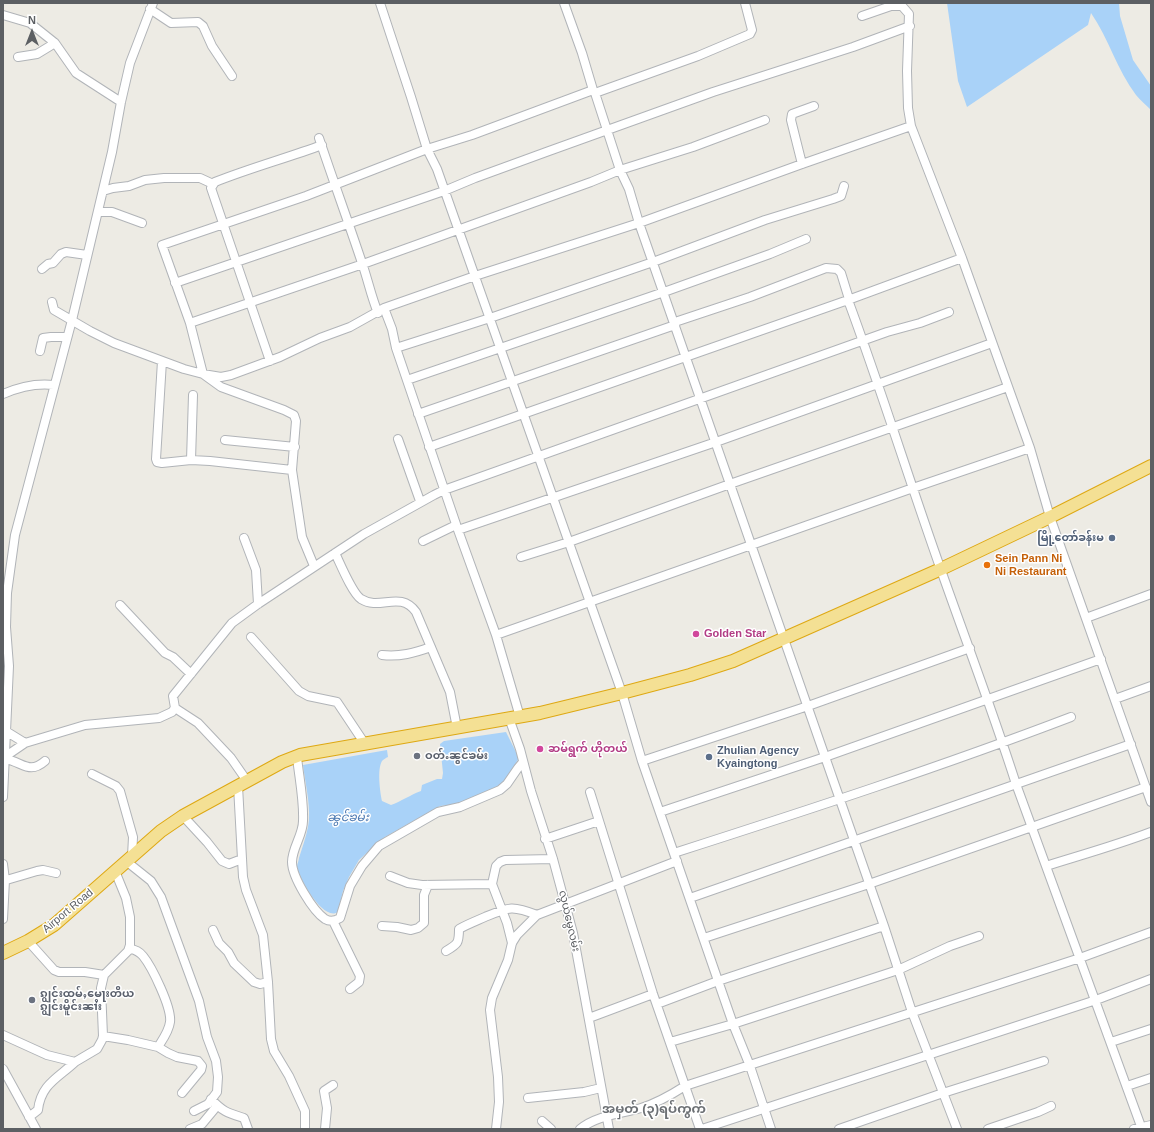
<!DOCTYPE html>
<meta charset="utf-8">
<style>
body{margin:0}
#map{position:relative;width:1154px;height:1132px;overflow:hidden;background:#edebe4;font-family:Arial,sans-serif}
canvas{display:block}
.frame{position:absolute;inset:0;border:4px solid #5c5f63;pointer-events:none}
.north{position:absolute;left:12px;top:12px;width:40px;height:40px;-webkit-text-stroke:3px #fff;paint-order:stroke;rotate:0deg;font-size:11px;font-weight:700;line-height:16px;text-align:center;color:#5c5f63}
.north::after{content:'';display:block;margin:auto;width:14px;height:18px;background:#5c5f63;clip-path:polygon(50% 0,100% 100%,50% 72%,0 100%)}
</style>
<div id="map">
<canvas width="1154" height="1132"></canvas>
<div class="frame"></div>
<div class="north">N</div>
</div>
<script>
const ctx = document.querySelector('canvas').getContext('2d');
ctx.lineJoin = 'round';
function paint(path, color) { ctx.fillStyle = color; ctx.fill(path, 'evenodd'); }
function trace(path, color, width, dash) { ctx.strokeStyle = color; ctx.lineWidth = width; ctx.lineCap = dash ? 'butt' : 'round'; ctx.setLineDash(dash || []); ctx.stroke(path); }
function drawText(font, color, halo, rows, align = 'center') {
  ctx.font = font + ' Arial,"Noto Sans Myanmar",sans-serif'; ctx.lineWidth = 3; ctx.setLineDash([]); ctx.textBaseline = 'middle'; ctx.strokeStyle = halo; ctx.fillStyle = color; for (const [text, x, y, turn = 0] of rows) {
    ctx.save(); ctx.translate(x, y); ctx.rotate((+turn || 0) * Math.PI / 180); ctx.textAlign = isNaN(turn) ? turn : align; if (halo) ctx.strokeText(text, 0, 0); ctx.fillText(text, 0, 0); ctx.restore();
  }
}
const water = new Path2D(`
 M947 3H1119L1120 16 1133 60 1151 86V110C1146 105 1140 100 1136 95 1117 70 1109 39 1091 13L1088 25 967 107 958 81Z
 M506 732 519 758 504 782 493 789 458 804 440 806 385 837 372 848 359 860 349 877 343 891 338 912C323 922 299 878 297 867 297 864 299 860 299 858 303 845 308 832 309 819 310 803 305 781 303 765L387 750 388 757C387 757 383 760 382 761 377 769 380 792 382 801L391 805C402 801 410 795 421 791L422 785 437 779H442L443 773 440 744 444 741Z`);
const minor = new Path2D(`
 M380 3 411 97 427 149 437 169 622 693 642 761 733 1024 750 1066 771 1129
 M564 3 582 53 593 90
 M150 9 171 23 198 22 203 26 212 46 232 76
 M3 15 30 23 55 43 76 73 121 102
 M862 16 891 6H902L909 14 907 71 908 108 911 126 962 258 1030 448 1050 517 1151 802
 M18 57 37 54 55 43
 M595 93 698 56 750 34 752 30 745 3
 M319 138C333 180 348 221 362 263 368 280 371 296 378 313
 M802 164 791 120 792 114 814 106
 M103 191 113 188 129 186 145 180 164 178H200L213 184
 M98 212H112L142 223
 M42 269 48 264 53 263 61 254 66 252 87 255
 M175 283 444 191 475 178 549 151 713 92 853 47 910 26
 M848 300C881 389 909 480 941 570 966 641 993 712 1016 784L1142 1129
 M52 302 54 310 90 331 114 343 184 369 203 374 221 377 231 375 280 357 320 338 350 327 384 308 475 276 639 223 802 164 911 126
 M384 308 392 329 396 348 458 530 496 635 520 717
 M675 322 750 297 826 268 837 269 841 273 849 299
 M190 323 363 264 591 182 620 170 693 147 765 120
 M396 348 490 318 653 262 765 220 833 199 841 196 844 186
 M40 351 43 338 51 337H67
 M162 361 156 459 157 462 162 463 191 460 210 461 292 470
 M270 361 211 188 215 182C250 168 287 158 322 145
 M407 380 664 292 770 254 806 239
 M3 394C19 387 37 383 54 385
 M418 414 675 325
 M398 439 420 501
 M225 440 295 447
 M429 447 848 300 962 258
 M191 460 193 395
 M458 530 716 442 992 343
 M244 538 256 570 258 604
 M423 541 456 525
 M335 553C340 563 352 593 361 599 380 611 400 590 416 612L450 692 457 728
 M521 557 569 542 730 484 1008 387
 M314 566 302 537 292 470 296 421 294 415 284 410 221 387 203 374 190 323 162 245 306 196 427 149 472 135 593 90 595 93 620 170 629 189 639 223 884 926 912 1012 957 1129
 M120 605 165 653 173 657 191 674
 M1086 618 1151 594
 M496 635 913 488 1030 448
 M251 637 299 691 308 696 337 702 365 744
 M382 655C400 657 414 653 431 647
 M1115 699 1151 686
 M175 708 198 723 231 758 247 781
 M509 718 520 749 531 791 553 859 573 933 609 1129
 M4 730 25 743
 M6 756 25 743 85 725 159 718 172 712 175 708 173 696 232 623 258 604 364 534 434 495 444 490 856 343 887 332 920 323 949 312
 M297 757C299 777 304 800 303 821 303 835 292 848 292 862 292 877 313 911 325 919 330 922 335 921 340 918L350 886 362 866 379 846 438 812 460 807 500 790 507 784 518 768 523 762
 M5 759C23 762 29 775 45 761
 M642 761 808 706 970 648
 M92 774 116 786 120 791 133 837 132 856
 M238 786 243 877 246 890 263 935 268 982 271 1039 274 1051 289 1076 305 1111V1129
 M590 792 653 994 700 1129
 M3 797 9 666 6 627 7 593 15 535 72 320 112 152 121 102 130 63 153 3
 M660 812 825 757 1101 659
 M183 816 207 842 222 861 229 864 242 859
 M545 839 599 821
 M674 853C808 810 940 767 1071 717
 M126 861 151 881 161 897 199 1001 207 1037 216 1061 218 1077 217 1092 208 1104 194 1111
 M3 864 5 880 3 919
 M1046 866C1081 855 1117 845 1151 832
 M390 876 408 883 422 885 492 884
 M3 881 37 871 43 870 56 873
 M690 898 1131 744
 M333 921 360 976 359 982 350 989
 M382 926 397 927 411 930 418 928 424 923V895L428 885
 M213 930 219 943 228 952 234 963 254 982 260 984 268 982
 M704 938 869 884 1146 787
 M28 941 54 970 59 972H85L104 975
 M512 943 507 923 492 884 496 866 500 862 505 860 553 859
 M129 948C135 950 139 951 143 956 152 967 172 1008 170 1022 169 1031 163 1039 158 1047
 M446 951C458 944 459 943 459 929 468 924 476 921 485 917 509 907 512 905 537 915
 M657 1004 718 981 884 926
 M589 1018 653 994
 M3 1035 47 1055 75 1062 97 1049 102 1040 103 1036 101 988 104 975 128 951 130 945V917L126 898 115 871
 M103 1036 128 1040 158 1047 168 1053 177 1057 198 1061 202 1066 201 1070 182 1093
 M670 1042 733 1024 898 970 950 946 979 936
 M1111 1042 1151 1029
 M3 1069 36 1129
 M1127 1086 1151 1078
 M528 1098 584 1092 601 1088
 M211 1099C223 1112 228 1113 244 1118L248 1129
 M29 1117 38 1110C41 1084 58 1078 75 1062
 M542 1121 551 1129
 M190 1129 202 1124 217 1106
 M325 1129 327 1108 324 1091 333 1085
 M496 1129 499 1102 498 1077 490 1010 492 998 508 960 512 943 517 935 537 915 677 861
 M580 1129C597 1115 621 1114 641 1108 657 1103 671 1095 685 1086L1080 958 1151 932
 M702 1129 1096 1000 1151 979
 M839 1129 943 1093 1044 1061
 M988 1129 1038 1112 1051 1106
 M1134 1129 1151 1125`);
const highway = new Path2D(`
 M3 953 28 941 54 925 161 831 183 816 282 762 300 755 540 713 622 693 690 675 733 661 941 569 1050 517 1151 466`);
const markers = [
 [1112,538,4,"#5c6f8a"],
 [987,565,4,"#e8710a"],
 [696,634,4,"#d1479c"],
 [540,749,4,"#d1479c"],
 [417,756,4,"#6b7280"],
 [709,757,4,"#5c6f8a"],
 [32,1000,4,"#6b7280"]
];
const serviceNames = [
 ["မြို့တော်ခန်းမ",1104,538],
 ["Zhulian Agency",717,751,"left"],
 ["Kyaingtong",717,764,"left"]
];
const foodNames = [
 ["Sein Pann Ni",995,559],
 ["Ni Restaurant",995,572]
];
const hotelNames = [
 ["Golden Star",704,634],
 ["ဆမ်ရွက် ဟိုတယ်",548,749]
];
const worshipNames = [
 ["ဝတ်ႉၼွင်ၶမ်း",425,756],
 ["ၵျွင်းထမ်ႇမေႃးတိယ",40,994],
 ["ၵျွင်းမိူင်းၼၢႆး",40,1007]
];
const streetNames = [
 ["Airport Road",68,911,-40],
 ["လွယ်မွေလမ်း",569,921,77]
];
const waterNames = [
 ["ၼွင်ၶမ်း",348,818]
];
const quarterNames = [
 ["အမှတ် (၃)ရပ်ကွက်",654,1109]
];
paint(water, '#a9d2f8');
trace(minor, '#b1b4b8', 10);
trace(highway, '#dea813', 14);
trace(minor, '#fff', 8);
trace(highway, '#f4e094', 12);
for (const [x, y, r, color] of markers) { const dot = new Path2D(); dot.arc(x, y, r, 0, 2 * Math.PI); ctx.fillStyle = color; ctx.fill(dot); trace(dot, '#fff', 1.5); }
drawText('bold 11px', '#4e5e75', '#fff', serviceNames, 'right');
drawText('bold 11px', '#c56008', '#fff', foodNames, 'left');
drawText('bold 11px', '#b23c85', '#fff', hotelNames, 'left');
drawText('bold 11px', '#5b616d', '#fff', worshipNames, 'left');
drawText('11px', '#5c5f63', '#fff', streetNames);
drawText('italic 12px', '#4b78b1', '#fff', waterNames);
drawText('bold 13px', '#6d7175', '#fff', quarterNames);
</script>
